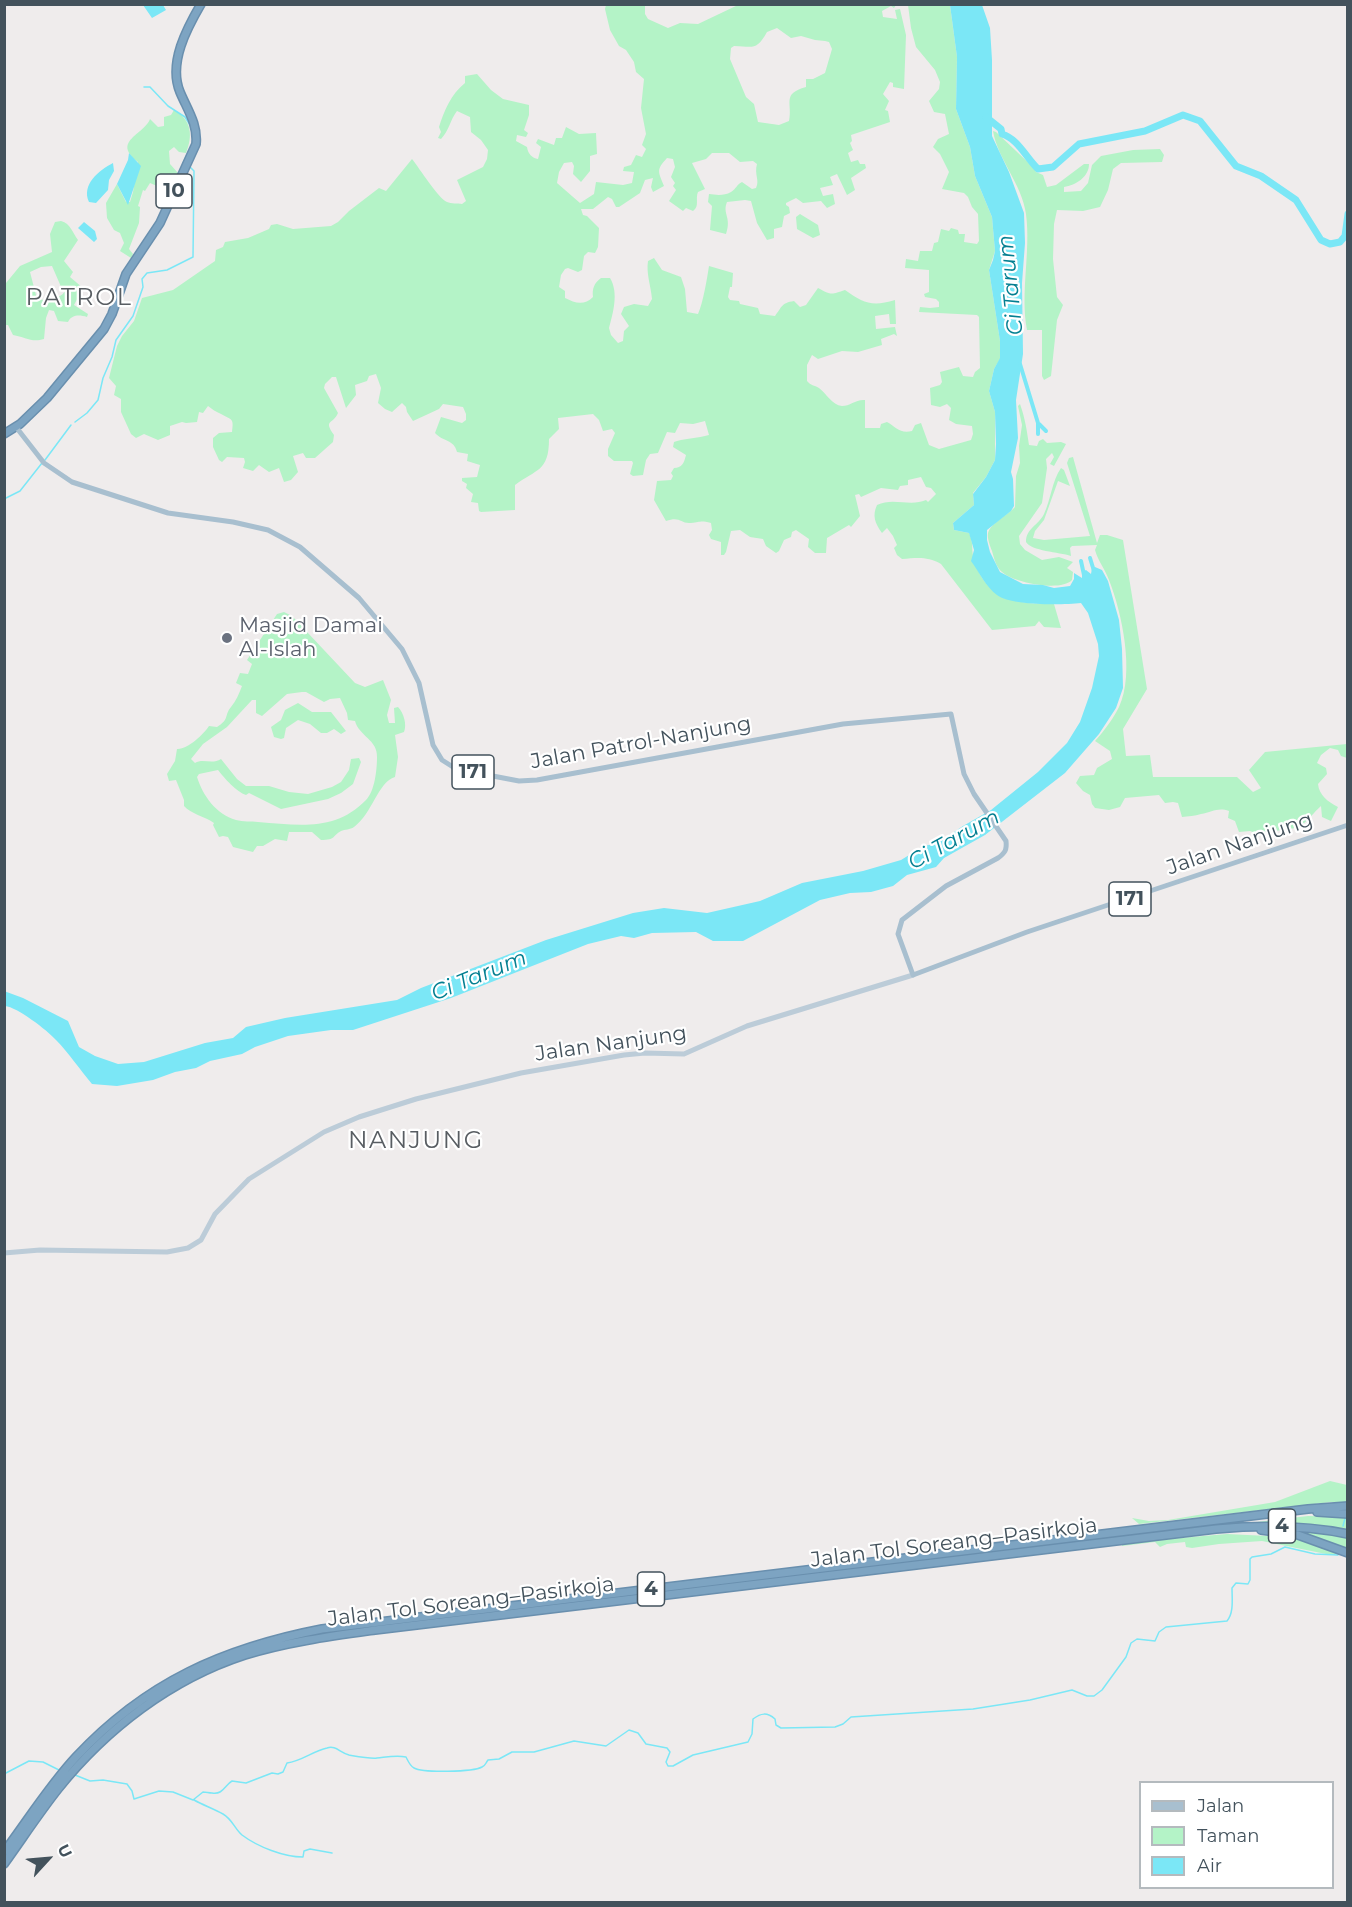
<!DOCTYPE html>
<meta charset="utf-8">
<style>
body{margin:0}
#map{position:relative;width:1352px;height:1907px;overflow:hidden;background:#efecec;font-family:Montserrat,sans-serif}
canvas{display:block}
.frame{position:absolute;inset:0;border:6px solid #43525c;pointer-events:none}
.legend{position:absolute;left:1139px;top:1781px;width:195px;height:108px;box-sizing:border-box;background:#fff;border:2px solid #b4babe;margin:0;padding:8px 10px;list-style:none;font-size:18px;color:#43525c}
.legend li{display:flex;align-items:center;gap:12px;height:30px}
.legend b{width:30px;border:2px solid #b4babe}
.north{position:absolute;left:18px;top:1829px;width:60px;height:60px;-webkit-text-stroke:4px #fff;paint-order:stroke;rotate:64deg;font-size:16px;font-weight:700;line-height:24px;text-align:center;color:#43525c}
.north::after{content:'';display:block;margin:auto;width:21px;height:27px;background:#43525c;clip-path:polygon(50% 0,100% 100%,50% 72%,0 100%)}
</style>
<div id="map">
<canvas width="1352" height="1907"></canvas>
<div class="frame"></div>
<ul class="legend">
<li><b style="height:8px;background:#a8bfcf"></b>Jalan</li>
<li><b style="height:16px;background:#b4f3c7"></b>Taman</li>
<li><b style="height:16px;background:#7be7f6"></b>Air</li>
</ul>
<div class="north">U</div>
</div>
<script>
const ctx = document.querySelector('canvas').getContext('2d');
ctx.lineJoin = 'round';
function paint(path, color) { ctx.fillStyle = color; ctx.fill(path, 'evenodd'); }
function trace(path, color, width, dash) { ctx.strokeStyle = color; ctx.lineWidth = width; ctx.lineCap = dash ? 'butt' : 'round'; ctx.setLineDash(dash || []); ctx.stroke(path); }
function drawText(font, color, halo, rows, align = 'center') {
  ctx.font = font + ' Montserrat,sans-serif'; ctx.lineWidth = 4.5; ctx.setLineDash([]); ctx.textBaseline = 'middle'; ctx.strokeStyle = halo; ctx.fillStyle = color; for (const [text, x, y, turn = 0] of rows) {
    ctx.save(); ctx.translate(x, y); ctx.rotate((+turn || 0) * Math.PI / 180); ctx.textAlign = isNaN(turn) ? turn : align; if (halo) ctx.strokeText(text, 0, 0); ctx.fillText(text, 0, 0); ctx.restore();
  }
}
const green = new Path2D(`
 M606 5H645V14L648 19 668 28 680 23 698 24 738 5H896L894 8 891 6 882 11 883 17 897 19 895 10 900 9 906 35 904 89 893 87V83L890 82 883 94 889 101 885 110 888 111 890 122 851 135 852 141 850 143 853 150 848 153 851 162 858 160 860 164H865L866 168 851 178 855 190 847 195 837 174 830 177 833 185 820 188 823 196 833 194 835 204 827 208 821 201 803 203 796 198 786 203V205L789 207 790 213 784 216 782 227 774 229V238L767 240 757 223 751 201 745 200 727 202C722 214 732 217 726 234L710 230 712 206 708 202 709 194C716 195 724 196 731 192 736 189 737 184 742 182L752 189 756 188C760 180 754 175 757 164L753 161 740 162 729 153H712L706 159 692 163 705 189 698 192C695 199 700 206 693 211L686 208 683 211 669 201 676 190 673 186 675 183 671 177 675 167 673 159 667 158C656 170 658 171 664 186L653 192 651 187 653 178 645 180 640 193 619 207H616L612 199 608 197 593 209H581L583 215 587 216 599 228 598 247 595 253 588 252 584 256 582 270 578 272 568 268 565 269 561 275 559 287 565 291V298C575 303 584 306 593 297 592 289 594 283 601 278H610C619 293 613 313 609 328L611 335 618 343 623 341 624 331 629 326 621 314 624 307 634 304 648 306 652 299C651 286 646 274 648 261L654 258 662 270 681 277 685 289 687 312 698 314C703 303 707 279 709 266L733 273 732 287H730L728 297 730 300 739 301 740 304 758 308 760 314 775 316C782 307 781 303 794 301L800 307 806 305 818 288C831 295 831 295 845 290 863 303 872 307 895 300L896 324H890L889 314 875 316 876 329 895 327 897 336 894 334 881 339 882 345 858 352 842 351 818 359 812 355 807 365V381C811 386 814 385 819 388 826 393 832 405 842 406 850 406 856 399 865 400V428H880L881 424 887 422C896 427 900 434 912 431L915 425 921 423 929 445 939 449 971 440 973 434 972 426 956 424 949 420 951 408 947 404 940 407 931 405 930 388 940 385 942 382 940 372 959 367 963 376 973 377 975 372 980 368 979 317 977 315 919 312 920 307 930 308 939 307V302L936 299 925 297 924 294 929 292V270L905 268 906 259 918 261 920 251H932L934 243 938 242 941 229 949 231 951 228 958 230 959 234H965L964 242 977 244 979 241 978 214 972 207 968 197 964 193 942 189 949 172 940 154 933 147 938 139 949 134 945 114 934 112 929 101 939 89 940 82 935 70 916 47 911 28 908 5H950L957 57 956 109 970 147 975 176 992 217 995 251 989 270 1000 341V359L994 369 989 391 995 412V460L986 477 973 493 974 505 953 523 954 530 969 533C974 542 971 551 974 560 987 601 1017 604 1054 604L1061 628 1044 627 1039 621 1035 626 992 630 941 564C927 556 917 558 902 559L897 555 894 548 897 545 893 536 887 528 882 533C875 523 872 516 877 505 893 497 910 507 926 500L928 502 936 494 931 488 926 487 921 477 908 480V485L900 486 898 490 881 488 861 497 859 494 855 495 860 516 851 527 849 525 827 538 826 553H815L808 547 809 539 796 530 792 532 791 537 784 540 779 551 776 553 766 546 763 539 750 537 740 530 731 531 726 552 724 555H721V542L711 539 709 535 712 530 711 523C700 520 701 522 691 523 680 524 681 516 666 521L654 500 657 481 671 480 673 476 671 473 674 468C682 468 684 463 686 455L673 447 674 442C681 439 699 438 709 435L705 421 693 424 680 423 675 433 667 432 658 453 650 454 646 460 643 475 633 476 630 474 633 463 632 461H614L608 456V449L615 433 612 429 603 431 599 420 593 414 558 418 559 429 549 439C549 472 536 469 515 485V510L481 512 479 511 478 503 471 502 473 494 466 488 467 484 462 481V478L477 477 480 465 467 461 468 454 457 452C454 439 443 442 435 433L441 417 462 423 466 420V414L463 407 443 404 439 409 413 421 407 412 406 407 402 403 392 412 385 409 378 403 381 388 376 374 369 376 367 381 355 385 356 395 346 408 336 377H332L325 384 324 388 338 413C333 425 323 419 334 435L333 442 315 458H306L303 453 293 456 298 472 291 480 284 482 279 468 269 472 259 465 253 471 243 468 245 462 244 458 227 457 222 462 219 460 213 447V438L219 433 232 432C234 418 232 420 221 414 216 412 212 409 208 406L203 413 199 412 197 422 186 423 182 422 170 426V435L158 440 144 434 136 438 131 434 121 412V399L114 395 116 386 109 378 117 346 122 336 134 321 142 298 173 290 215 261 216 250 223 247 225 242 248 238 269 229 271 225 277 224 293 229 331 226 338 222 349 211 379 188 386 191 412 159C420 169 438 198 447 202 451 204 458 203 462 204L466 201 457 180 483 167 487 159 488 150 481 140 471 132 470 117 457 111C450 120 449 131 441 139L438 138 441 132 439 127C444 111 451 94 465 83V76L477 74 491 90 503 99 529 105V115L524 130 528 133 526 137 517 135 516 141 527 147C528 154 532 158 538 159L541 147 536 143 538 139 554 145 556 138H562L566 127 579 134 596 133 597 154 590 156V171L581 182 573 174 574 166 572 162 564 163 559 172 557 183 580 203 594 194 596 182 623 185 632 183 634 172 623 171 624 167 631 165 636 155 642 157 646 149 642 145 646 134 641 108 644 79 636 72 634 62 626 50 619 46 610 30 605 9ZM777 28 791 38 801 36 815 40 825 41 829 42 832 49 825 73 813 79H806V87C781 94 793 103 789 121L779 125 758 122 754 104 746 97 730 59 731 48 734 46C752 46 756 52 767 32Z
 M174 110C192 120 193 136 186 153L179 152 174 147 169 151 170 164 178 173 174 182 166 179 157 186 150 183 145 191 143 190 138 206 140 207 139 223 129 249 133 254 131 258 120 251 124 243 120 233 114 230 107 218 106 203 117 184 126 202H130L133 192 138 162C111 141 144 135 150 119L158 127 164 126V117L171 115Z
 M993 131 996 132 1034 168 1036 172 1043 175 1047 187 1056 185 1084 164H1089C1089 177 1076 185 1064 187V192L1081 191 1088 183 1092 165 1101 156 1133 150 1160 149 1164 155 1162 162 1121 163 1113 169 1108 190 1100 207 1083 211 1057 210 1054 224 1053 259 1057 297 1063 305 1057 320 1051 376 1044 380 1042 376V330H1027C1020 292 1031 252 1026 214 1022 184 998 160 993 131Z
 M800 214 818 225 820 235 813 238 797 229 796 217Z
 M61 221C71 224 72 232 78 240L64 261 73 272 70 277 83 288 74 305 88 314 87 317C80 315 72 314 68 322L58 321 54 311 49 310 46 318 44 339C32 343 25 337 13 335L8 325H5L6 283 20 266 52 252 50 234 55 222ZM52 266 62 289 65 290C63 299 45 301 37 299L30 272 41 267Z
 M1020 404C1025 418 1027 431 1029 445L1037 446 1039 441 1043 439 1047 443 1061 442 1066 444 1054 466 1050 464 1054 457 1052 453 1046 459 1047 468 1042 503 1019 536 1020 544 1025 550 1042 560 1059 557 1073 562 1067 568 1073 572 1072 580C1061 592 1014 583 1002 572 996 567 994 558 992 551 990 546 987 538 988 533 991 523 1008 515 1015 507L1016 476 1020 463 1019 446 1022 425 1018 406Z
 M1073 457 1097 543 1100 535H1107L1123 540 1147 689 1123 729 1126 756 1150 755 1153 777H1237L1253 792 1261 788 1249 770 1265 752 1347 744V758L1341 756 1338 750 1330 748 1321 755 1317 763 1326 768 1327 774 1318 784C1319 795 1328 802 1338 807L1331 821 1322 817 1321 806C1314 812 1307 822 1300 826 1286 833 1271 828 1258 834L1250 831 1239 832 1235 821 1228 818 1229 811C1218 807 1212 812 1201 814 1195 816 1188 816 1182 817L1178 803 1173 802 1165 803 1159 795 1125 798 1120 807 1109 810 1095 808 1092 804 1090 795 1083 791 1076 783 1080 776 1094 775 1097 768 1112 759 1110 751 1095 741C1104 731 1113 719 1119 707 1135 673 1122 613 1109 580 1105 569 1098 561 1095 550L1097 545 1072 546 1070 548 1071 556C1059 552 1031 551 1026 542 1026 528 1038 526 1044 514 1051 499 1052 481 1061 468L1064 470 1070 486 1058 481 1044 520 1035 531 1033 538 1044 540 1090 536 1067 463 1069 458Z
 M284 612 292 616 355 683 365 687 383 680 391 700 387 715 389 723H395L394 708 398 707C404 713 407 725 404 732L395 735 398 757 395 777C378 782 372 814 354 827 350 830 345 829 341 831 332 836 336 840 321 840L312 832H289L287 841 275 839 263 846H257L253 852 233 847 228 837 223 836 219 837 213 825 214 823C204 816 191 814 184 806V800L176 780 169 781 167 774 175 761 177 749C187 750 204 734 209 726L217 727C230 719 224 715 231 707 236 701 239 694 242 686L236 683 240 673 248 674 252 664 247 660 277 614ZM302 692H306L324 702 330 699 340 698 347 713 348 720 355 721C359 736 378 740 377 757 377 769 375 791 366 800 335 832 298 825 258 822 251 821 243 822 236 820 216 814 203 796 197 777L199 774 218 770C224 778 237 792 246 795L249 793 281 809 328 799 341 793 353 784 361 762 359 758 351 759 349 770 341 782 332 787 308 794 289 792 269 786H246L237 779 221 759C212 765 203 758 195 763L191 759 203 744 227 727 252 700H256V713L262 716 287 694Z
 M298 703 312 712H331L346 731 341 734 334 729 327 733H321L310 724 298 720 286 728 284 738 281 739 274 737 271 727 281 720 285 710Z
 M1330 1481 1347 1485V1503L1332 1502 1139 1524 1132 1518 1149 1521 1168 1520 1275 1502Z
 M1308 1516 1347 1517V1532L1292 1523 1257 1522Z
 M1283 1528 1345 1536 1347 1537V1548Z
 M1227 1534 1289 1537 1338 1551 1335 1555H1331L1262 1541 1219 1544 1192 1548 1186 1547 1185 1542 1167 1544 1160 1547 1155 1542 1122 1546V1543Z`);
const water = new Path2D(`
 M143 5H163L166 10 152 18Z
 M950 5H982L990 28 992 60V136L1009 172 1024 213 1025 243 1022 283 1023 354 1016 400 1018 438 1011 472 1013 479 1014 506 1011 511 987 530V540L990 552 1000 572 1023 584 1043 585 1054 588 1070 586 1074 579V573L1082 578V572L1086 570 1091 574 1092 568 1095 567 1102 570 1108 581 1119 620 1122 649 1123 688 1116 708 1099 734 1065 773 985 835 944 858 936 867 907 875 893 886 871 892 850 893 820 900 743 941H713L696 932 652 933 634 938 621 936 588 944 451 998 353 1030H331L288 1036 255 1047 242 1054 210 1061 196 1068 175 1072 153 1080 117 1086 92 1084C80 1070 69 1053 56 1040 47 1030 17 1007 5 1006L4 991 23 998 68 1021 79 1047 95 1056 118 1064 144 1062 205 1043 233 1038 246 1027 285 1018 397 1000 421 988 546 940 633 913 664 908 707 913 760 901 802 883 863 871 901 860 924 846 938 843 963 826 991 810 1038 772 1067 743 1080 722 1092 688 1099 656 1098 644 1088 613 1081 603C1062 605 1011 606 997 595 986 587 979 572 971 561L974 550 969 533 954 530 953 523 974 505 973 494 986 477 995 460 996 444 995 412 989 391 994 369 1000 358V341L989 270 993 260 995 251 992 217 975 176 970 147 956 109 957 57Z
 M129 153 141 166 128 205 117 184 128 160Z
 M113 163 114 171 109 180 108 190 96 203 89 202C81 185 99 170 113 163Z
 M84 222 95 231 97 239 94 242 78 228Z`);
const stream = new Path2D(`
 M144 87H150L168 106 185 117 190 125
 M183 163 192 144
 M75 422 87 413 98 400 103 378 112 357 116 340 133 316 143 287 142 279 147 273 167 270 193 257 194 171 189 166
 M45 460 71 425
 M4 499 20 491 42 463
 M1343 1526 1345 1518
 M4 1774 29 1761 43 1762 61 1771
 M75 1775 90 1781 103 1780 127 1784 132 1791 134 1799 159 1791 173 1792 193 1800 203 1792C206 1792 209 1793 212 1793 223 1795 225 1785 232 1781L246 1783 272 1773 278 1774 283 1772 287 1763C302 1761 313 1751 327 1748 336 1745 340 1753 349 1755 355 1756 371 1759 377 1758 387 1757 396 1755 406 1757 408 1761 410 1766 414 1768 423 1773 473 1772 482 1767 486 1765 485 1764 488 1760L499 1759 512 1752H534L574 1741 606 1746 629 1730 638 1733 646 1744 667 1748 670 1752 666 1762 668 1766H673L693 1755 748 1742 752 1734 753 1719C761 1713 767 1712 775 1719L776 1725 781 1728 835 1727 843 1724 851 1717 973 1709 1030 1700 1072 1690 1087 1696H1094L1102 1690 1126 1657 1131 1643 1137 1639 1155 1641 1159 1632 1166 1627 1227 1621C1234 1613 1232 1599 1232 1588L1236 1583 1248 1584 1250 1580V1559L1252 1557 1271 1554 1285 1547 1315 1554 1338 1555 1339 1553
 M194 1800C203 1805 214 1809 223 1814 232 1819 235 1829 242 1835 258 1847 284 1857 303 1857L304 1851 310 1849 332 1853`);
const canal = new Path2D(`
 M1020 364 1038 423V434
 M1039 424 1046 431
 M1090 558 1094 571
 M1081 561 1084 575`);
const river = new Path2D(`
 M986 117 1001 129 1002 134C1018 139 1025 156 1038 169L1053 167 1079 144 1145 131 1183 115 1200 121 1236 166 1261 176 1296 200 1321 240 1330 244 1340 242 1345 236 1348 214`);
const secondary = new Path2D(`
 M4 1253 40 1250 167 1252 188 1248 201 1240 215 1214 249 1179 324 1132 359 1117 416 1099 521 1073 624 1055 645 1053 684 1054 747 1026 913 975`);
const primary = new Path2D(`
 M16 427 44 463 72 482 168 513 233 522 268 530 300 547 359 598 402 649 419 683 433 745 442 760 453 767 477 773 519 781 537 780 843 724 951 714 964 774 974 794 1006 841C1007 850 1005 853 998 858L946 886 902 920 898 934 913 975 1027 932 1348 825`);
const highway = new Path2D(`
 M4 434 20 424 47 398 104 329 112 314 126 274 160 223 196 144C198 124 187 109 180 92 168 63 187 28 201 4
 M1317 1512 1348 1514
 M1261 1530 1298 1535 1348 1553
 M4 1852C28 1820 49 1786 76 1757 146 1682 224 1648 322 1629L1308 1509 1348 1506
 M4 1864C22 1839 39 1813 58 1789 106 1729 171 1679 245 1655 287 1642 332 1636 375 1630L1216 1529C1261 1525 1304 1525 1348 1534`);
const markers = [
 [227,638,6,"#6b7280"]
];
const shields = [
 [174,191,36],
 [473,772,42],
 [1130,899,42],
 [1282,1526,27],
 [651,1589,27]
];
const shieldNames = [
 ["10",174,191],
 ["171",473,772],
 ["171",1130,899],
 ["4",1282,1526],
 ["4",651,1589]
];
const worshipNames = [
 ["Masjid Damai",239,626],
 ["Al-Islah",239,650]
];
const streetNames = [
 ["Jalan Patrol-Nanjung",641,743,-10],
 ["Jalan Nanjung",1240,844,-19],
 ["Jalan Nanjung",611,1044,-8],
 ["Jalan Tol Soreang–Pasirkoja",954,1543,-7],
 ["Jalan Tol Soreang–Pasirkoja",471,1602,-7]
];
const waterNames = [
 ["Ci Tarum",1011,285,-96],
 ["Ci Tarum",954,840,-29],
 ["Ci Tarum",479,976,-22]
];
const quarterNames = [
 ["PATROL",79,298],
 ["NANJUNG",416,1141]
];
paint(green, '#b4f3c7');
paint(water, '#7be7f6');
trace(stream, '#7be7f6', 1.5);
trace(canal, '#7be7f6', 4);
trace(river, '#7be7f6', 7);
trace(highway, '#698fae', 10);
trace(secondary, '#bcccd8', 5);
trace(primary, '#a8bfcf', 5);
trace(highway, '#7da4c2', 7);
for (const [x, y, r, color] of markers) { const dot = new Path2D(); dot.arc(x, y, r, 0, 2 * Math.PI); ctx.fillStyle = color; ctx.fill(dot); trace(dot, '#fff', 2); }
for (const [x, y, w] of shields) { const box = new Path2D(); box.roundRect(x - w / 2, y - 17, w, 34, 4.5); ctx.fillStyle = '#fff'; ctx.fill(box); trace(box, '#43525c', 1.5); }
drawText('bold 20px', '#43525c', null, shieldNames);
drawText('21px', '#5b616d', '#fff', worshipNames, 'left');
drawText('21px', '#43525c', '#fff', streetNames);
drawText('italic 22px', '#037f91', '#fff', waterNames);
ctx.letterSpacing = '1.5px';
drawText('24px', '#585d62', '#fff', quarterNames);
ctx.letterSpacing = '0px';
</script>
